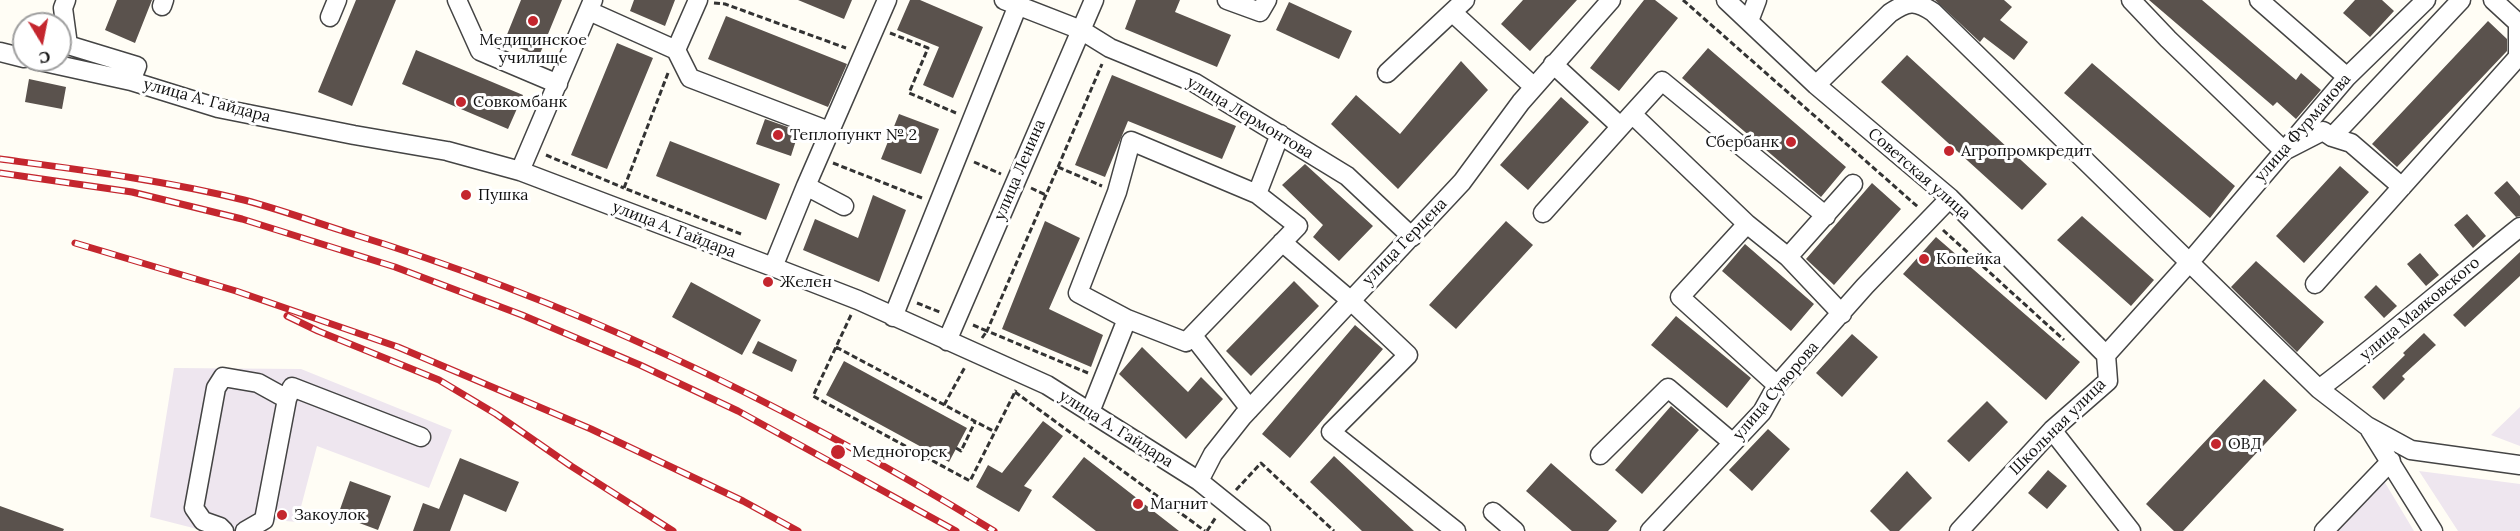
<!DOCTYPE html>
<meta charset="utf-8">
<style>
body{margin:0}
#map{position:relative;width:2520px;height:531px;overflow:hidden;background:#fffdf5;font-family:Lora,serif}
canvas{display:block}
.north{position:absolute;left:12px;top:12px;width:60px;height:60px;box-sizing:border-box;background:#fff;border:2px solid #a0a0a0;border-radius:50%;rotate:170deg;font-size:16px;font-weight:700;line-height:24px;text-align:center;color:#111}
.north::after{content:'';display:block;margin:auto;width:21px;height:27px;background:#c4262e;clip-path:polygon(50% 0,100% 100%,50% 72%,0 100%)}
</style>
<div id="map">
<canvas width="2520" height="531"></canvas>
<div class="north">С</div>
</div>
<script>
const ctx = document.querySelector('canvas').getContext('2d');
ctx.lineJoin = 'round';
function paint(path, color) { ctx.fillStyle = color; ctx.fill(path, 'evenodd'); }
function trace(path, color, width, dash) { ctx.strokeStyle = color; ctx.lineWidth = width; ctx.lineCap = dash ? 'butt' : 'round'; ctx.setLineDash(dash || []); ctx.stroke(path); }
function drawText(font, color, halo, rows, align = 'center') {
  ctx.font = font + ' Lora,serif'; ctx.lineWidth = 6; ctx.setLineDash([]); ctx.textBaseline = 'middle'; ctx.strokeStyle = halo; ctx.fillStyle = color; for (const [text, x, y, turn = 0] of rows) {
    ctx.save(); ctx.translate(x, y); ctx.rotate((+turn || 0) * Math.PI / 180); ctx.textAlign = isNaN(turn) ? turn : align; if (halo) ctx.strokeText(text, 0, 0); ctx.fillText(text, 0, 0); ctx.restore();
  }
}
const industrial = new Path2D(`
 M174 368 301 369 452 430 429 488 317 446 297 522 275 520 245 531H205L150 517Z
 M2520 407V446L2491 435Z
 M2419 471 2520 484V531H2458Z
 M2384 481 2414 531H2336Z`);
const building = new Path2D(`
 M117 0H152L135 43 105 30Z
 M356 0H396L352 106 318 92Z
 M521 0H562L539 56 504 42Z
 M634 0H675L665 26 630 11Z
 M798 0H852L844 19Z
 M910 0H920L983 27 953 98 923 85 939 47 897 30Z
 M1136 0H1180L1175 12 1231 35 1217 67 1125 29Z
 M1523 0H1577L1530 51 1501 24Z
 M1644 0H1655L1678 18 1619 91 1590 68Z
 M1935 0H2004L2012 7 2000 20 2028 42 2014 60 1984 37 1980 42Z
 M2149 0H2202L2296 80 2301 73 2321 90 2296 119 2277 102 2273 106Z
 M2355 0H2382L2394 11 2370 37 2343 13Z
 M1289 2 1352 31 1339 59 1276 30Z
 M726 16 847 64 828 107 708 59Z
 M2488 21 2507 39V51L2397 167 2372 144Z
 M617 43 653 58 607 169 571 155Z
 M1708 48 1846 167 1821 197 1682 78Z
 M416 50 523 95 508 129 402 84Z
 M1907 55 2047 184 2022 210 1881 82Z
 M1461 61 1488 90 1398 189 1331 124 1356 95 1400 134Z
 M2092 63 2235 186 2210 218 2064 93Z
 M1112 75 1236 126 1222 159 1128 121 1105 177 1075 165Z
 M29 79 66 87 62 109 25 102Z
 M1561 97 1589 122 1528 190 1500 165Z
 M899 114 939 129 921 174 881 159Z
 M765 119 799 131 791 156 756 144Z
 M670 141 780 184 766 220 656 176Z
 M1305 164 1373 226 1339 261 1313 237 1323 225 1282 185Z
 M2340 166 2369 192 2304 263 2276 236Z
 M2507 181 2520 196V216L2516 217 2494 193Z
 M1872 183 1901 209 1834 285 1806 259Z
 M873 195 906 210 879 282 803 250 815 219 858 238Z
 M2467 214 2486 236 2473 248 2454 225Z
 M2082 216 2154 280 2131 306 2057 240Z
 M1045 221 1080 238 1049 309 1103 335 1091 367 1002 329Z
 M1506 221 1533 245 1456 329 1429 305Z
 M1936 237 2080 362 2046 400 1903 274Z
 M1745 244 1814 304 1791 331 1722 271Z
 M2520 252V276L2465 327 2453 315Z
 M2420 253 2439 275 2426 286 2407 264Z
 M2256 261 2324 322 2297 352 2231 287Z
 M1294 281 1319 306 1251 376 1226 351Z
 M691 282 761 320 742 355 672 317Z
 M2376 285 2397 306 2384 318 2364 297Z
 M1676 316 1751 378 1727 408 1651 345Z
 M1355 325 1383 349 1290 458 1262 434Z
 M2424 333 2436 345 2402 376 2405 379 2384 400 2372 387 2405 355 2403 353Z
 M1852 334 1878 357 1842 397 1816 373Z
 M758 341 797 360 792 372 752 353Z
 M1142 347 1188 392 1201 377 1223 399 1186 439 1119 374Z
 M844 361 967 428 949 462 826 395Z
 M2264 379 2297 410 2183 531H2174L2146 504Z
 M1987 401 2008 422 1969 462 1947 441Z
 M1671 406 1699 430 1642 494 1615 470Z
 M1043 421 1063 436 1024 486 1032 490 1019 512 976 487 988 465 1002 473Z
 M1768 429 1790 449 1752 491 1729 470Z
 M1334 456 1414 531H1362L1310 482Z
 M1084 457 1179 531H1096L1052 497Z
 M460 458 519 482 506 512 464 494 450 531H413L423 503 439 509Z
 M1551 463 1617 521 1608 531H1572L1526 491Z
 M2048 470 2067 486 2047 509 2028 493Z
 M1907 471 1932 498 1899 531H1890L1870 511Z
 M350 481 391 496 378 530 338 515Z
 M0 506 64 529 63 531H0Z`);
const path = new Path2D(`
 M1683 0 1918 207
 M714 3 725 4 846 48
 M890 33 928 48 909 93 956 113
 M668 73 624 188 741 234
 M546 155 624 188
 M974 162 1001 174
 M833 163 922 198
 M1058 167 1102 64
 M1031 188 1046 195
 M1943 230 2064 340
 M917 303 942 313
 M851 315 813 396 970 481 1016 390
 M973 325 987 331 982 338
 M836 347 995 432
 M1088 373 987 331 1058 167 1102 186
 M1015 392 1205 531
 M944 405 965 367
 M956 448 961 451 975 422
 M1236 490 1261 463 1334 531
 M1207 531 1216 517`);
const minor = new Path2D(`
 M66 0 63 8 68 45 137 66 131 81
 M457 0 480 51 558 84
 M1004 0 1081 30 1110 48 1195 83 1347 176 1412 237
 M1227 0 1260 12 1267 0
 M1726 0 1816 85 1950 198 2106 355
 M2131 0 2168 39 2284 151 2323 131 2332 137 2351 143 2402 187
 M2259 0 2347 77
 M162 6 164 0
 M589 11 676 50 698 0
 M1452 12 1534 87
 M330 17 337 0
 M1749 21 1757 0
 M676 50 690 78 829 131
 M0 52 24 58
 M35 60 131 81 218 108 354 135 447 151 520 171 773 267 858 300 1047 385 1199 481 1261 531
 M1553 64 1620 126
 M1387 73 1465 0
 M1816 85 1890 13C1908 1 1915 0 1933 12L2319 389 2367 426 2411 450 2520 465
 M1632 114 1662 81 1826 216
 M2332 137 2461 0
 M520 171 593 0
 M806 186 844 206
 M1257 194 1131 141 1117 192 1078 293 1127 319 1186 342 1298 226 1257 194 1280 134
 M1543 213 1632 114 1747 224 1680 297 1777 385
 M1747 224 1788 257 1842 314
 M1282 242 1350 300 1408 355 1331 432 1456 531
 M1788 257 1853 184
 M773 267 806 186 887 0
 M2315 284 2518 57V23L2493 0
 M893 317 1020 0
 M1193 336 1250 409
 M947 341 1094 0
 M2319 389C2388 337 2452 281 2520 227
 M287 399 292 387 421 437
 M1090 412 1127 319
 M2052 430 2131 531
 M2370 430 2433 531
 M1600 455 1668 388 1733 443
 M1199 481 1213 454 1243 416 1462 182 1521 102 1611 0
 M1493 512 1515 531
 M224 531 220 527 203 521 194 508 216 388 223 377 258 383 287 399 264 520 245 531
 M1650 531 1762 412 1777 385 1865 286 1950 198
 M1959 531 2052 430 2108 381 2106 355 2188 264 2347 77 2426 0
 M2324 531 2391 461`);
const rail = new Path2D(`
 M0 159C82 170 163 180 244 200 278 209 312 221 346 232 575 302 791 406 994 531
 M0 173 132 192 242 219 395 267 522 315 640 365 738 411 956 531
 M75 243 236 291 398 347 591 429 743 501 798 531
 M287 316 318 331 439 380 496 414 571 466 673 531`);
const markers = [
 [533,21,6,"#c4262e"],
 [461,102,6,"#c4262e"],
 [778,135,6,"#c4262e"],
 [1791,142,6,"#c4262e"],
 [1949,151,6,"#c4262e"],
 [466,195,6,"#c4262e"],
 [1924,259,6,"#c4262e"],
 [768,282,6,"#c4262e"],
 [2216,444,6,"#c4262e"],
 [838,452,8,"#c4262e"],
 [1138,504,6,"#c4262e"],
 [282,515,6,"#c4262e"]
];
const poiNames = [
 ["Медицинское",533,40,"center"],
 ["училище",533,58,"center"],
 ["Совкомбанк",473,102],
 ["Теплопункт № 2",790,135],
 ["Сбербанк",1779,142,"right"],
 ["Агропромкредит",1961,151],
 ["Пушка",478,195],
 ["Копейка",1936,259],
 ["Желен",780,282],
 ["ОВД",2228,444],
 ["Медногорск",852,452],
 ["Магнит",1150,504],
 ["Закоулок",294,515]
];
const streetNames = [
 ["улица А. Гайдара",207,101,15],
 ["улица Лермонтова",1250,118,31],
 ["улица Фурманова",2303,128,-49],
 ["улица Ленина",1020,170,-67],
 ["Советская улица",1919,174,41],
 ["улица А. Гайдара",674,230,21],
 ["улица Герцена",1405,242,-46],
 ["улица Маяковского",2420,309,-40],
 ["улица Суворова",1776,391,-50],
 ["Школьная улица",2058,427,-45],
 ["улица А. Гайдара",1116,429,32]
];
paint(industrial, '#eee6ef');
paint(building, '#5a524d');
trace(minor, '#444', 21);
trace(path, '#333', 3, [6, 3]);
trace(minor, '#fff', 18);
trace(rail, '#c4262e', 7);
trace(rail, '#fff', 4.5, [14]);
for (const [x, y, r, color] of markers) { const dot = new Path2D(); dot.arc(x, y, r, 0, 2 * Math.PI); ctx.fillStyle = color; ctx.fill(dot); trace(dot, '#fff', 2); }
drawText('16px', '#111', '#fff', poiNames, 'left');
drawText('16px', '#111', '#fff', streetNames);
</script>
